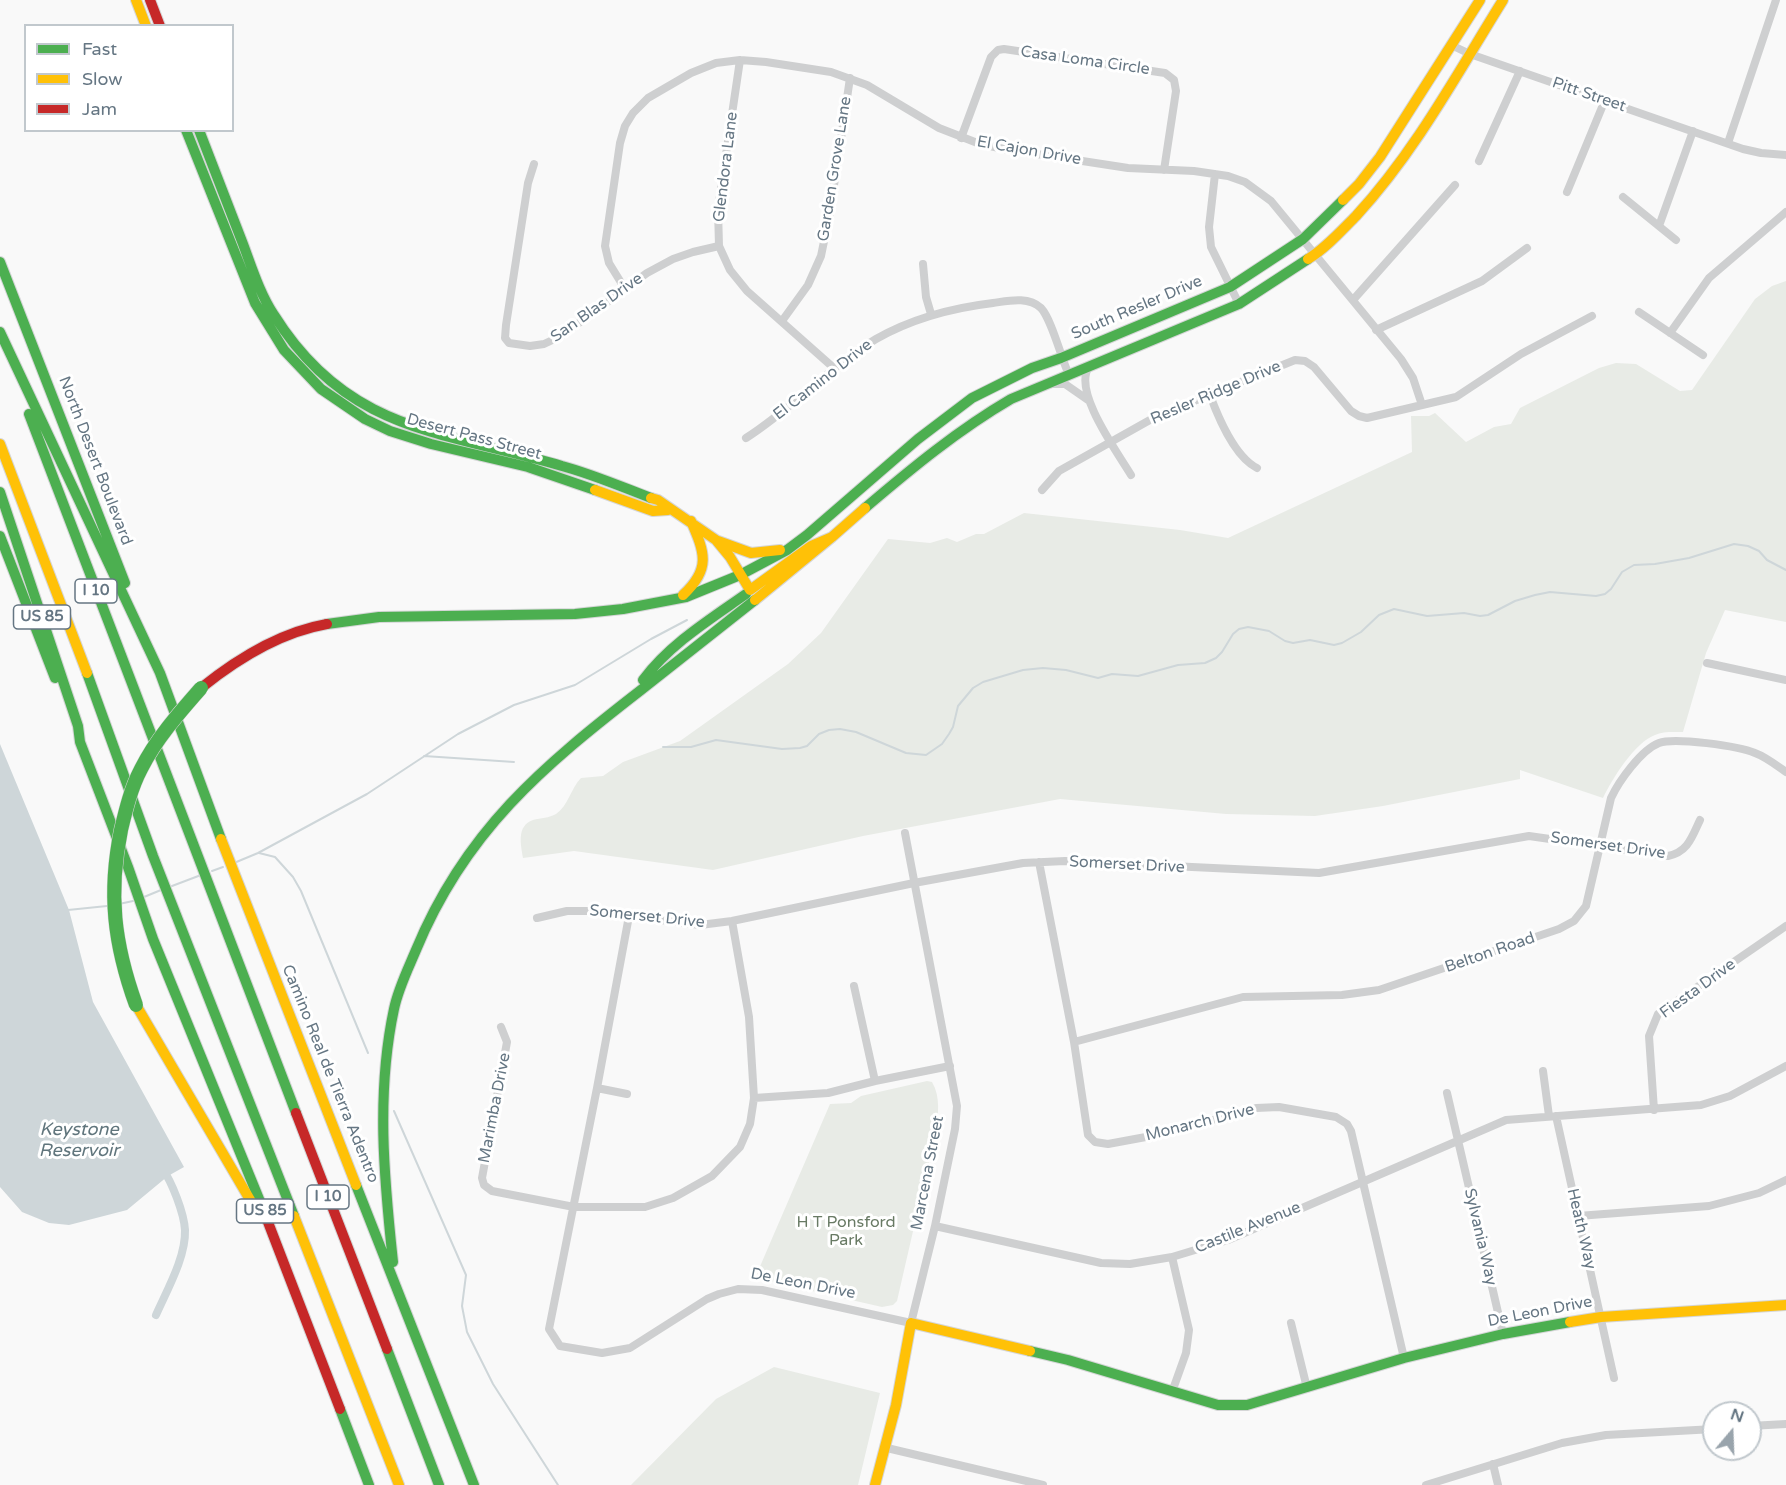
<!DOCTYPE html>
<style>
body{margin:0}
#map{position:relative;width:1786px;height:1485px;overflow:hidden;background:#f9f9f9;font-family:"Varela Round",sans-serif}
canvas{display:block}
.legend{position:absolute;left:24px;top:24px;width:210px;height:108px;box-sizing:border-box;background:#fff;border:2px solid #c1c8cd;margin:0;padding:8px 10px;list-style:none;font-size:18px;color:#657683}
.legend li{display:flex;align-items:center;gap:12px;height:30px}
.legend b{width:30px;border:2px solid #c1c8cd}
.north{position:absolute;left:1702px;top:1401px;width:60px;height:60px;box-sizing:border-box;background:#fff;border:2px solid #c1c8cd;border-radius:50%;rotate:19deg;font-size:16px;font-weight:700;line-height:24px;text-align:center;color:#657683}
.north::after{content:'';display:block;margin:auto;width:21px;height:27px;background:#99a4ac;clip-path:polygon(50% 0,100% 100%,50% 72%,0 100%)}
</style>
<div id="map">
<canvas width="1786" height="1485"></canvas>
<ul class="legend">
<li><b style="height:8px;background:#4caf50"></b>Fast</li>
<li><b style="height:8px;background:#ffc107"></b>Slow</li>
<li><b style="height:8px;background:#c62828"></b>Jam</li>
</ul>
<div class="north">N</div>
</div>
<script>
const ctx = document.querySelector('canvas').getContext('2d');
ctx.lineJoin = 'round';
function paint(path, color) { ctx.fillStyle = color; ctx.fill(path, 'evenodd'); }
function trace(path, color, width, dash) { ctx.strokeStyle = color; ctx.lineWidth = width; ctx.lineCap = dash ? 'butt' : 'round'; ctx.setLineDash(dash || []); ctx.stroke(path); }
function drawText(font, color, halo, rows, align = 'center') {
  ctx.font = font + ' "Varela Round",sans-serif'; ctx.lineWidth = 6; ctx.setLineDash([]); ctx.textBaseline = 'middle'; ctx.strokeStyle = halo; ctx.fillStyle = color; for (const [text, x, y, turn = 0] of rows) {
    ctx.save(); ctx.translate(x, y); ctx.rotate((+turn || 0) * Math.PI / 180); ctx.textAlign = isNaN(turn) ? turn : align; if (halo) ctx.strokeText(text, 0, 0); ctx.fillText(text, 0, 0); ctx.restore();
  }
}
const green = new Path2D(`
 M1786 281V622L1725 610 1706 653 1683 732C1674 732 1663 731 1655 735 1635 742 1612 779 1603 798L1520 770V779L1383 806 1315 816 1226 814 1060 799 863 836 713 870 574 851 523 858C521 845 516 826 533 820 541 818 549 818 556 814 568 806 571 788 581 778L603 776 623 762 680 741 788 664 821 633 888 539 930 543 947 538 957 542 976 534H984L1024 513 1180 530 1228 538 1412 452 1411 416H1429L1435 413 1466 442 1494 427 1511 424 1520 408 1599 368 1616 363 1636 364 1680 391 1692 390 1755 299 1772 286Z
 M927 1081 932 1082C941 1097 938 1115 936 1131L897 1301 893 1305 882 1307 755 1278 830 1104 851 1103 861 1096Z
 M774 1367 880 1393 858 1485H631L716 1399Z`);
const water = new Path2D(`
 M0 744 69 910 93 1002 184 1167 168 1176 127 1210 69 1225 49 1223 22 1212 0 1187Z`);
const stream = new Path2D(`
 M663 747H691L716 740 782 749 800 748 807 746 819 734 829 730 840 729 856 732 906 753 926 755 942 744 949 734 953 727 958 706 973 688 983 682 1023 670 1043 668 1066 670 1098 678 1112 674 1138 676 1178 665 1205 663 1216 658 1222 652 1233 634 1239 629 1248 627 1269 631 1285 641 1293 643 1310 640 1334 645 1342 643 1361 632 1379 615 1394 609 1427 616 1464 613 1480 616 1488 615 1515 601 1535 595 1550 592 1596 596 1605 594 1611 589 1622 572 1634 565 1655 564 1689 558 1734 544 1748 546 1759 551 1767 560 1786 570
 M424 756 514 762
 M259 853 275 857 293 877 301 891 368 1053
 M234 863 258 853 367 794 458 734 514 705 575 685 651 639 687 620
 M212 871 223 867
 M172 886 201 875
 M144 897 161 890
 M119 904 133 901
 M68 910 107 906
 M394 1111 466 1275 462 1306 467 1332 493 1384 558 1485`);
const canal = new Path2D(`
 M156 1315C167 1290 186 1257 185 1230 184 1213 172 1182 162 1168`);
const street = new Path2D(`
 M1451 45 1470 54 1743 149 1761 153 1786 155
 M740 60 718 209 719 246 730 270 747 291 835 369
 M961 138 991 57 998 50 1004 49 1165 73 1174 80 1176 91 1164 170
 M1728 143 1776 0
 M1479 161 1520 71
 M534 164 528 183 506 325 505 338 509 343 530 346 544 344 561 336 647 273 673 259 693 252 719 246
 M1215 174 1209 227 1211 247 1239 304
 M1567 192 1605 100
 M1623 197 1676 240
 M1659 226 1693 131
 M923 264 926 297 931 314
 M625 289 609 263 605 246 620 143 625 126 633 113 648 98 691 73 716 63 740 60 766 62 831 72 867 85 939 128 980 144 1004 149 1128 168 1194 171 1228 176 1245 182 1271 201 1401 359 1413 378 1422 405
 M1353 300 1455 185
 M1639 312 1703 355
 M782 321 808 285 821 256 830 212 850 78
 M1376 330 1482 281 1527 248
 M1670 333 1709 278 1786 212
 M1089 367C1072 391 1118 453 1131 475
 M1052 384H1065L1088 400
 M1210 395C1218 417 1235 457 1257 468
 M746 438C792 409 829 367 876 339 913 318 951 308 993 303 1008 301 1028 296 1041 308 1052 320 1061 358 1069 375
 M1042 490 1059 471 1157 416 1295 360 1305 361 1314 367 1351 411 1359 416 1367 418 1456 397 1521 354 1592 316
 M1707 663 1786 680
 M1039 862 1074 1042 1088 1135 1095 1142 1108 1144 1162 1134 1256 1108 1279 1107 1336 1117 1347 1124 1351 1131 1404 1358
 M629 916 597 1088 549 1329 560 1346 602 1353 630 1348 707 1299 719 1294 738 1289 762 1290 911 1323 935 1226 955 1129 957 1106 905 833
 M537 918 567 911H591L700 925 732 921 914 883 1023 863 1065 861 1319 873 1529 836 1668 856C1688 852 1692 837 1700 820
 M854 986 875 1081
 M501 1027 507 1042 482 1178 484 1185 492 1191 574 1207H645L673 1198 712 1176 740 1147 750 1124 754 1098 749 1017 732 921
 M1074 1042 1243 997 1342 995 1379 990 1559 929 1574 921 1586 906 1611 798C1619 781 1641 750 1659 743 1674 737 1739 746 1755 753 1766 757 1776 765 1786 772
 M1543 1071 1549 1116
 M597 1088 627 1094
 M1447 1093 1503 1334
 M754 1098 828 1093 875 1081 950 1066
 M1654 1110 1649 1036 1658 1014 1786 926
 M1556 1116 1614 1378
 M1578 1216 1709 1206 1759 1193 1786 1180
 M935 1226 1101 1263 1130 1264 1172 1257 1228 1240 1506 1120 1701 1105 1730 1096 1786 1066
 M1172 1257 1189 1330 1186 1353 1172 1392
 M1291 1323 1307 1388
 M1750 1426 1786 1424
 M887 1448 1043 1485
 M1493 1464 1498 1485
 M1426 1485 1562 1443 1606 1435 1714 1429`);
const fast = new Path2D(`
 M186 130 255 303 284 350 321 389 365 419 390 431 431 444 528 467 595 490
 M199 130C214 168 228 206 243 244 252 268 260 294 274 315 347 432 442 431 562 466 592 474 622 487 651 498
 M0 262 125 583
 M0 332 160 673 221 839
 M29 414 296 1113
 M0 492 78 726 80 742 128 867 153 939 261 1204
 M865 508C912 468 958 430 1011 399L1239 304 1308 259
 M0 536 55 678
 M740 575 787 550 807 535 918 439 972 398 1032 368 1061 358 1230 287 1303 239 1343 200
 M327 624 379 617 575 614 623 609 686 597 740 575
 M87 673 153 856 294 1216
 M643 680C670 644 709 620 746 594
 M356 1185 474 1485
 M393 1262C384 1178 376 1093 394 1009 398 989 408 969 416 950 465 831 543 766 641 690 679 660 717 630 755 600
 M387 1349 439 1485
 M1030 1351 1068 1360 1218 1405H1247L1404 1358 1503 1334 1570 1322
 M340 1409 369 1485`);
const slow = new Path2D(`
 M136 0 146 26
 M1343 200 1359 184 1380 157 1480 0
 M1308 259C1326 248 1341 231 1356 216 1415 152 1457 74 1503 0
 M0 444 87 673
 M595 490 653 511 668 510
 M651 498 658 500 716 540 730 557 750 590 811 546 832 537 865 508
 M718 541 751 553 780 550
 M683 595C711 569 705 553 691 521
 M755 600 832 537
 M221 839 356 1185
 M136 1005 256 1210
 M294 1216 399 1485
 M1570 1322 1601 1317 1786 1305
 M875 1485 896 1405 911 1323 1030 1351`);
const jam = new Path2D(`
 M150 0 160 26
 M201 688C237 659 281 632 327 624
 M296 1113 387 1349
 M261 1204 340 1409`);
const fastBridge = new Path2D(`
 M136 1005C114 944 108 893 121 830 126 809 131 788 141 769 156 739 179 713 201 688`);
const shields = [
 [96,591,42],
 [42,617,57],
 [328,1197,42],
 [265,1211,57]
];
const shieldNames = [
 ["I 10",96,591],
 ["US 85",42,617],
 ["I 10",328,1197],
 ["US 85",265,1211]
];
const streetNames = [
 ["Casa Loma Circle",1085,61,8],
 ["Pitt Street",1589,95,19],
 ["El Cajon Drive",1029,151,10],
 ["Glendora Lane",726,167,-83],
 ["Garden Grove Lane",835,169,-81],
 ["San Blas Drive",597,308,-35],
 ["South Resler Drive",1137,308,-23],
 ["El Camino Drive",823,380,-38],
 ["Resler Ridge Drive",1216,393,-23],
 ["Desert Pass Street",474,437,15],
 ["North Desert Boulevard",95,461,69],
 ["Somerset Drive",1608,846,8],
 ["Somerset Drive",1127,865,3],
 ["Somerset Drive",647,917,6],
 ["Belton Road",1490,953,-19],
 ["Fiesta Drive",1698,989,-36],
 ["Camino Real de Tierra Adentro",330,1074,68],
 ["Marimba Drive",495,1108,-79],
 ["Monarch Drive",1200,1123,-14],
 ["Marcena Street",928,1173,-79],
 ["Castile Avenue",1248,1228,-22],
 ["Heath Way",1581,1229,77],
 ["Sylvania Way",1480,1237,77],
 ["De Leon Drive",803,1284,11],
 ["De Leon Drive",1540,1312,-11]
];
const parkNames = [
 ["H T Ponsford",846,1223],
 ["Park",846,1241]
];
const waterNames = [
 ["Keystone",79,1130],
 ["Reservoir",79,1151]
];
paint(green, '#e8ebe6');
paint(water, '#ced6d9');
trace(stream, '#ced6d9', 2);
trace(canal, '#ced6d9', 8);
trace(fast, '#d5d6d7', 12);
trace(slow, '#d5d6d7', 12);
trace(jam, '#d5d6d7', 12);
trace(street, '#cecfd0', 8);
trace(fast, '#4caf50', 10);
trace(slow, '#ffc107', 10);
trace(jam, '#c62828', 10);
trace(fastBridge, '#d5d6d6', 15, []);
trace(fastBridge, '#4caf50', 14);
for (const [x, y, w] of shields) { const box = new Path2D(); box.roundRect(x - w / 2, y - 12, w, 24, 4.5); ctx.fillStyle = '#fff'; ctx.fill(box); trace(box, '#657683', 1.5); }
drawText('bold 15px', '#657683', null, shieldNames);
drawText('16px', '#657683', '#fff', streetNames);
drawText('16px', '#687a64', '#fff', parkNames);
drawText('italic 18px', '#60757c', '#fff', waterNames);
</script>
